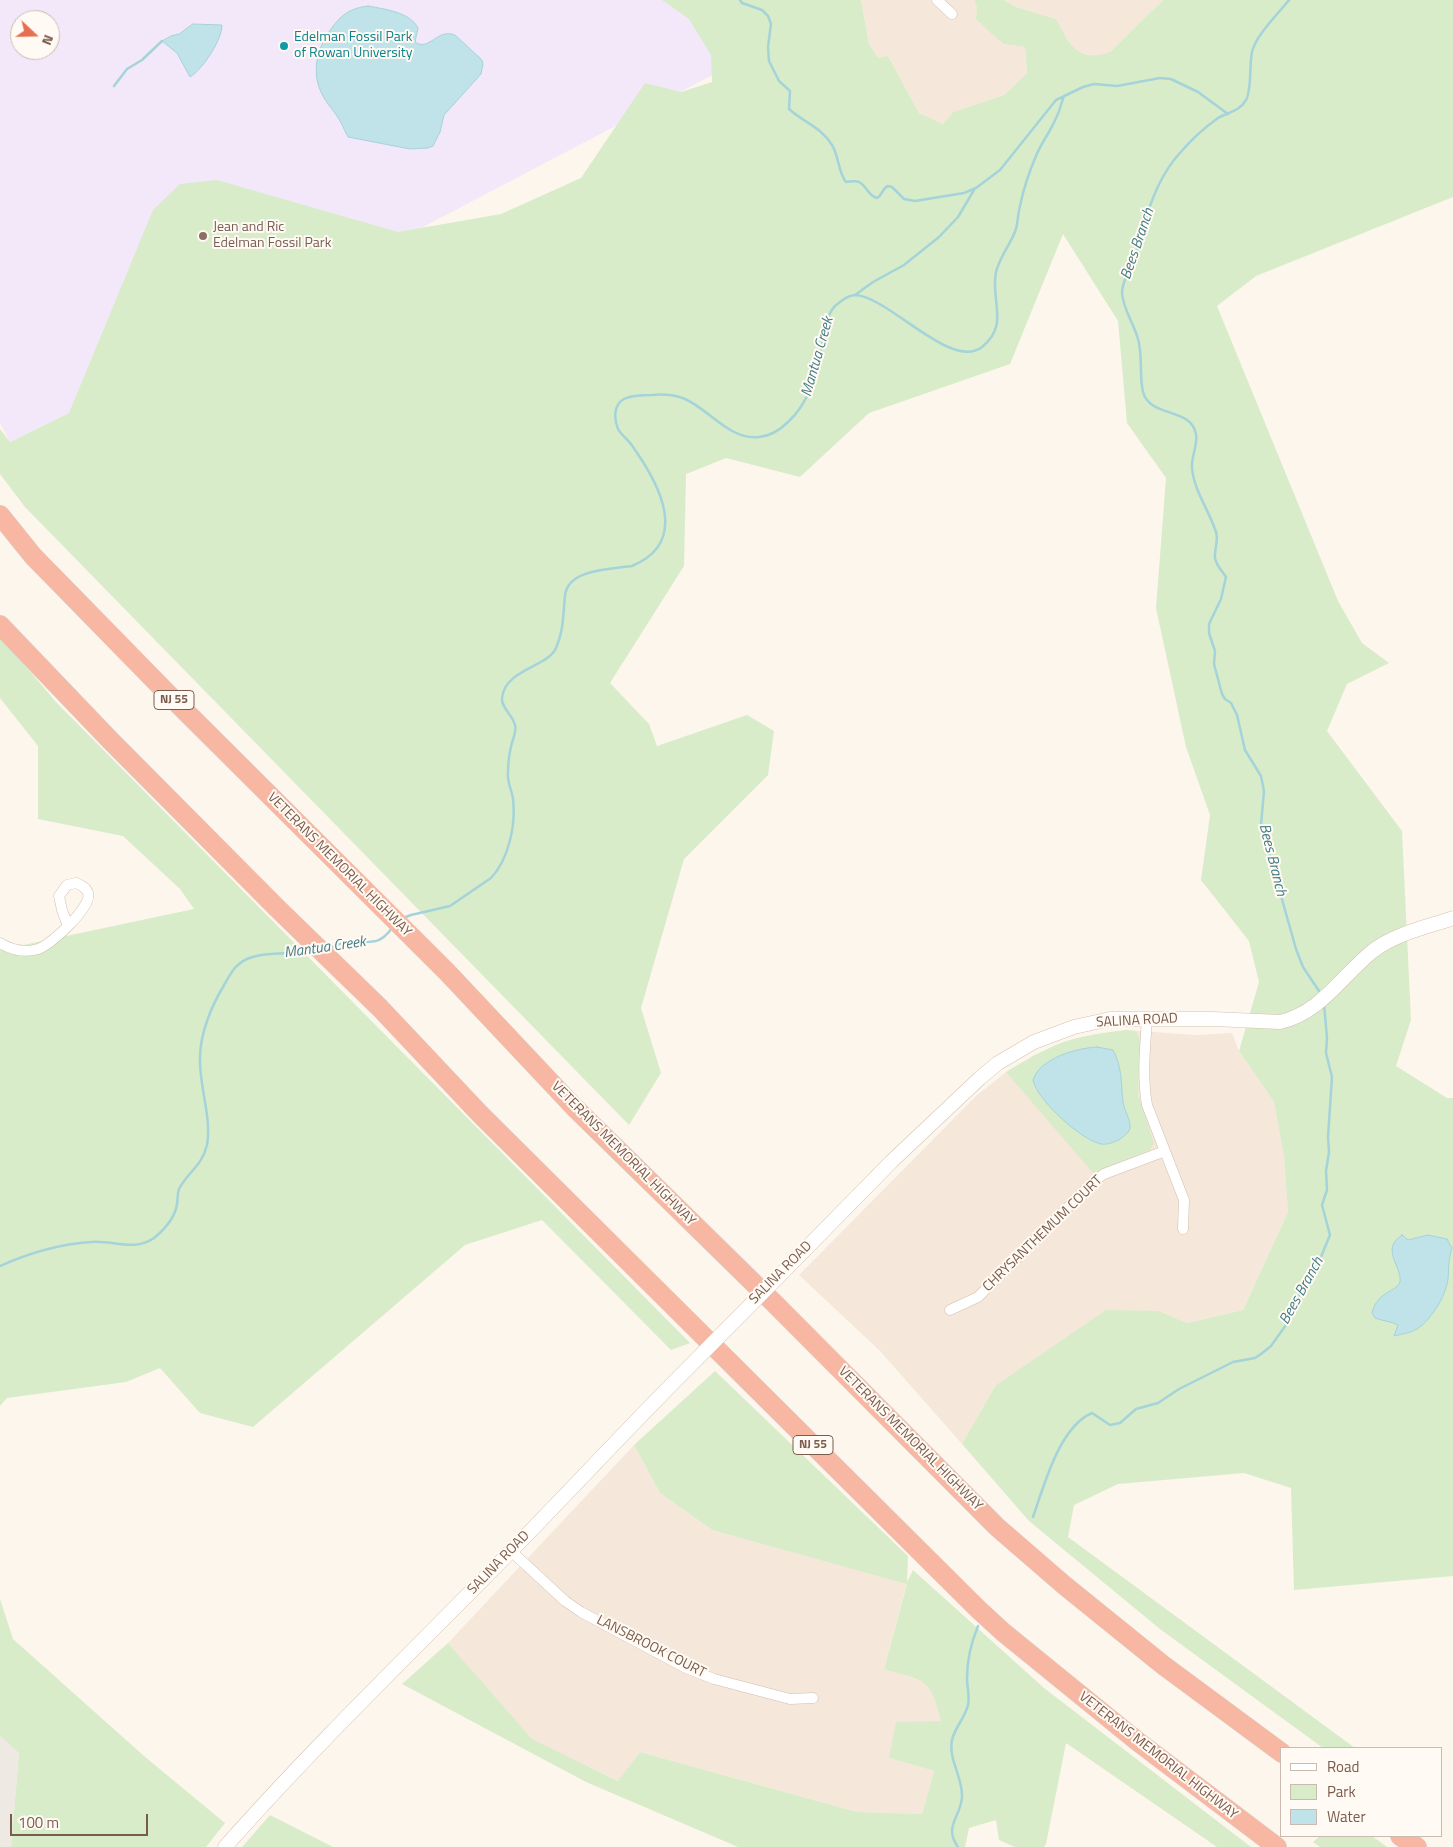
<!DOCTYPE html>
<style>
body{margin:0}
#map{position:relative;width:1453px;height:1847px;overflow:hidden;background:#fdf6ec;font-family:"Titillium Web",sans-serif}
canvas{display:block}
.legend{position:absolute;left:1280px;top:1747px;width:162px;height:90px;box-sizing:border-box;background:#fffaf3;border:1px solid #cabbb1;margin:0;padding:6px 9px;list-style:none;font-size:15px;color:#7a5c4d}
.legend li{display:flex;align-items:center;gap:10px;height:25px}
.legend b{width:25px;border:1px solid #cabbb1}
.north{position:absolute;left:10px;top:10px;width:50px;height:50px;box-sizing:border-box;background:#fffaf3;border:1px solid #cabbb1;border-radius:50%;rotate:111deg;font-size:14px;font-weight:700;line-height:20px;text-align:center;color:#7a5c4d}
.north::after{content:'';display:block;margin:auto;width:18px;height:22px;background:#e76f51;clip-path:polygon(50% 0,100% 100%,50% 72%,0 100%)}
.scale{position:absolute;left:10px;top:1814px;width:138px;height:22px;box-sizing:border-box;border:2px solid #7a5c4d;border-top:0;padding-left:6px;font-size:15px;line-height:18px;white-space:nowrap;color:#7a5c4d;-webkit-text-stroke:4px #fffaf3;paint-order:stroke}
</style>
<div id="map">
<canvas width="1453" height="1847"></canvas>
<ul class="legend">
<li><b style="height:6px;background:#fff"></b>Road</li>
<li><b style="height:14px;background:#d8ecc9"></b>Park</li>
<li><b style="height:14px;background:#bfe3e8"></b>Water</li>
</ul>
<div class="north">N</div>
<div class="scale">100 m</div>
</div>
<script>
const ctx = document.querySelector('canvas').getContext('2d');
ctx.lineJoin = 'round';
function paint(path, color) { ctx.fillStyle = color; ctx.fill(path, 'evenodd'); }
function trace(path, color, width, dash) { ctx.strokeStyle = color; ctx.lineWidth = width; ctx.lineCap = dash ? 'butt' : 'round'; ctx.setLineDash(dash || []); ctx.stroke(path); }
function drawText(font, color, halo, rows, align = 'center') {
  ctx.font = font + ' "Titillium Web",sans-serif'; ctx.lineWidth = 4; ctx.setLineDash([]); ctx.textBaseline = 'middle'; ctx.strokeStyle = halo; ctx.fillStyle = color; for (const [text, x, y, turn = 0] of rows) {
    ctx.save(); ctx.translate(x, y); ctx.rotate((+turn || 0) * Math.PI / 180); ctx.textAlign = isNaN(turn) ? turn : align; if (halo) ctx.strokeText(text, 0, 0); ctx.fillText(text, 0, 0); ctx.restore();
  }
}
const residential = new Path2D(`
 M861 0H974L977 8 1002 44 1025 47 1027 73 1004 95 953 112 943 124 919 113 888 56 878 59 869 44Z
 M1004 0H1163L1111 51 1103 55 1095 56 1077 52 1071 45 1056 19 1016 7Z
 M1126 1030 1196 1035 1232 1033 1239 1051 1274 1102 1284 1156 1288 1212 1243 1310 1187 1323 1159 1311 995 1386 962 1444 880 1351 799 1275 976 1096 1006 1072 1034 1055 1060 1044 1095 1034Z
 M634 1445 660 1493 712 1530 907 1583 884 1668 927 1683 935 1696 941 1722 889 1758 934 1771 922 1814 857 1812 640 1752 619 1781 532 1740 448 1643Z`);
const industrial = new Path2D(`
 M0 1736 19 1752 11 1847H0Z`);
const education = new Path2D(`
 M0 0H664L743 59 69 413 10 442 0 423ZM20 20H50V50H20Z`);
const green = new Path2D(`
 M662 0H861L869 44 878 58 888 56 919 113 943 124 953 112 1004 95 1027 73 1025 47 1003 44 976 19 977 8 974 0H1004L1016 7 1056 19C1065 33 1070 52 1089 55 1098 56 1103 55 1111 51L1163 0H1453V197L1256 276 1217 306 1338 601 1362 643 1389 663 1347 684 1327 731 1402 831 1411 1020 1396 1066 1447 1098H1453V1576L1294 1590 1291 1488 1244 1473 1118 1484 1074 1505 1068 1537 1355 1748H1323L1160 1629 1029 1521 962 1444 995 1386 1106 1310 1159 1311 1187 1323 1243 1310 1288 1212 1284 1157 1274 1102 1239 1051 1259 982 1249 941 1201 880 1210 815 1186 747 1156 608 1166 478 1127 423 1118 321 1063 234 1010 364 869 413 800 477 726 458 686 474 684 566 610 683 649 724 657 746 747 715 774 731 768 775 684 859 641 1008 661 1073 629 1125 25 507 0 474V429L10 442 69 413 153 210 180 184 217 180 398 232 501 214 581 178 645 83 681 92 712 82 711 55 689 19Z
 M0 636 56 702 690 1343 671 1350 542 1220 465 1245 253 1427 200 1413 160 1368 126 1382 7 1398 0 1406V950L194 909 180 889 123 836 38 819V746L0 698Z
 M1126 1030 1136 1031 1140 1039 1138 1095 1154 1143 1150 1150 1093 1173 1006 1072C1023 1062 1040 1052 1058 1044 1079 1036 1103 1033 1126 1030Z
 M715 1371 908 1556 907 1582 913 1570 1044 1688 1251 1847H1217L1066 1743 1046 1844 1044 1847H1015L999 1840 996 1820 969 1828 965 1847H738L586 1782 402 1684 448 1643 532 1739 618 1781 640 1752 857 1812 922 1814 934 1771 889 1758 896 1722 941 1721C930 1676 925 1682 884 1669L907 1584 712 1530 660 1493 634 1445Z
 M0 1599 13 1639 144 1756 225 1823 206 1847H11L19 1753 0 1736Z
 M270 1815 333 1847H242Z
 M1320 1836H1372L1387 1847H1320L1313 1842Z`);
const water = new Path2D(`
 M368 6C384 9 410 12 418 28L415 42C429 52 437 28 455 35L482 60 483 64 481 74 444 115 440 132 433 146 428 148 410 149 348 137C344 130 342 123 337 116 334 111 329 106 326 101 310 77 315 51 331 29 341 15 350 8 368 6Z
 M193 24 222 25C222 40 203 69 190 77L177 53 162 41 171 36 179 34Z
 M1097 1047 1113 1050C1122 1066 1121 1083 1123 1102 1124 1110 1131 1120 1130 1128 1129 1133 1124 1136 1120 1139 1115 1142 1107 1145 1101 1144 1081 1140 1037 1100 1033 1080 1040 1058 1077 1048 1097 1047Z
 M1402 1235 1408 1240 1428 1235 1447 1239 1452 1248C1448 1261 1449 1267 1448 1279 1446 1296 1431 1320 1417 1329 1411 1333 1401 1334 1394 1336L1398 1325C1390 1321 1383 1321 1375 1318L1372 1313C1377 1291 1397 1292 1400 1282 1402 1270 1387 1255 1394 1243 1395 1240 1400 1237 1402 1235Z`);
const stream = new Path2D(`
 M740 0 742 3 762 10 768 16 771 24 768 47 769 61 779 81 790 91 789 109C803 122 821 127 832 145 839 156 838 172 846 182 850 182 854 180 859 182 867 186 868 196 877 198 883 195 882 188 888 186L892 187 904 199 915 201 964 193 976 188 1000 170 1056 100 1083 87 1094 84 1117 86 1160 78 1171 79 1198 92 1228 114
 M1289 0C1278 14 1256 35 1252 52 1249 65 1252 90 1246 100 1239 112 1228 112 1218 118 1204 128 1190 141 1179 154 1160 175 1149 205 1142 232 1139 242 1137 252 1133 261 1129 272 1122 281 1122 293 1123 309 1134 324 1138 339 1143 356 1139 375 1143 392 1150 418 1191 407 1196 434 1198 445 1191 457 1192 468 1194 491 1209 510 1216 532 1219 541 1214 549 1215 558 1216 565 1222 571 1226 577L1221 599 1209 624V633L1215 651 1214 664 1222 694 1225 699 1231 703 1237 715 1245 750 1261 776 1264 791 1261 825 1296 949 1303 967 1321 994
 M114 86 127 69 142 60 162 41
 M855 295 873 282 904 265 939 237 958 217 974 190
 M403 918 411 915 450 906 491 878C509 859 516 824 513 799 512 790 507 783 508 773 508 765 509 755 511 747 512 740 517 732 515 725 513 715 501 708 502 698 505 669 548 667 556 648 564 630 563 614 565 596 567 569 611 569 632 566 690 542 660 485 633 447 629 440 622 436 618 429 614 419 613 405 624 399 632 395 643 395 652 395 663 394 675 395 685 399 710 410 729 440 759 437 771 436 780 430 788 422 810 402 816 374 822 346 824 333 826 315 835 306 841 301 848 295 856 295 890 298 952 371 982 347 1010 325 990 300 996 272 1000 256 1011 244 1016 229 1018 221 1018 213 1020 206 1023 191 1030 170 1036 156 1041 143 1051 131 1056 118 1060 111 1061 103 1064 96
 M329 948C336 945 344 942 352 942 371 941 379 946 392 928
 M0 1266C29 1253 60 1244 91 1242 113 1240 134 1252 154 1238 165 1229 175 1218 177 1204 178 1199 177 1194 179 1189 188 1172 202 1166 207 1145 212 1118 199 1086 200 1058 200 1034 211 1007 223 987 230 975 234 965 247 959 266 951 291 955 311 951
 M1033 1517C1044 1486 1059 1427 1092 1413L1110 1425 1120 1423 1136 1409 1158 1403 1179 1389 1233 1362 1255 1358 1261 1354 1271 1346 1288 1322 1298 1297 1316 1269 1330 1235 1322 1205 1327 1190 1326 1171 1329 1152 1328 1137 1332 1077 1326 1053 1327 1038 1324 1004
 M958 1847C943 1826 961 1817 962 1797 963 1778 948 1759 952 1740 955 1727 965 1718 968 1705 970 1697 967 1687 967 1678 967 1660 971 1643 978 1626`);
const street = new Path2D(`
 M937 0 952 14
 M0 943C12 950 25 953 38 949 51 945 93 906 88 893 86 887 81 885 76 883L67 885 59 896 62 910 68 926
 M1147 1019C1145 1048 1142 1076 1147 1105L1184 1200 1183 1229
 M950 1310 978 1297 1094 1181 1104 1174 1165 1151
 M511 1551 565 1601 581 1612 686 1668 714 1679 790 1699 813 1698`);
const secondary = new Path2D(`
 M783 1272 892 1161 980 1078 998 1063 1034 1042 1074 1027 1110 1019H1213L1280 1022C1321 1013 1343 974 1374 950 1397 933 1427 927 1453 918
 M225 1847C316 1744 415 1649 511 1551 570 1491 627 1429 687 1369`);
const highway = new Path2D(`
 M0 515 33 556 168 694 447 972 574 1107 774 1303 997 1527 1064 1585 1163 1665 1282 1753
 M0 625 110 740 277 908 380 1008 480 1114 979 1610 1003 1632 1137 1741 1277 1847
 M1400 1836 1417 1847`);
const secondaryBridge = new Path2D(`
 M687 1369 783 1272`);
const markers = [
 [284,46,5,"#0f9aa8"],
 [203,236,5,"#8d6e63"]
];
const shields = [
 [174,700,40],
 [813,1445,40]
];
const shieldNames = [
 ["NJ 55",174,700],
 ["NJ 55",813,1445]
];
const cultureNames = [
 ["Edelman Fossil Park",294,38],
 ["of Rowan University",294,54]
];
const educationNames = [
 ["Jean and Ric",213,228],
 ["Edelman Fossil Park",213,244]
];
const streetNames = [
 ["VETERANS MEMORIAL HIGHWAY",339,865,45],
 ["SALINA ROAD",1137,1021,-3],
 ["VETERANS MEMORIAL HIGHWAY",623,1154,45],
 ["CHRYSANTHEMUM COURT",1043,1234,-44],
 ["SALINA ROAD",781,1273,-45],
 ["VETERANS MEMORIAL HIGHWAY",910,1439,45],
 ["SALINA ROAD",499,1563,-46],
 ["LANSBROOK COURT",651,1647,27],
 ["VETERANS MEMORIAL HIGHWAY",1158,1756,38]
];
const waterNames = [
 ["Bees Branch",1138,244,-71],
 ["Mantua Creek",818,357,-74],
 ["Bees Branch",1272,860,76],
 ["Mantua Creek",325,948,-8],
 ["Bees Branch",1302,1291,-61]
];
paint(residential, '#f5e8da');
paint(industrial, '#efe9e4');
paint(education, '#f3e8fa');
paint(green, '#d8ecc9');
paint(water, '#bfe3e8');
trace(water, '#a5d3da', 1);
trace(stream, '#a5d3da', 2.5);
trace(street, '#d1beb0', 11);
trace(secondary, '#d6c0b0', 15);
trace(highway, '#dad1cd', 20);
trace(street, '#fff', 10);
trace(secondary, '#fff', 14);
trace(highway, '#f7b7a3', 19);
trace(secondaryBridge, '#d6c0b0', 15, []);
trace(secondaryBridge, '#fff', 14);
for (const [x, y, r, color] of markers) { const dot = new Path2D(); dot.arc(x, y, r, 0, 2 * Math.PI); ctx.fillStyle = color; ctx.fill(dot); trace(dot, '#fffaf3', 2); }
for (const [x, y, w] of shields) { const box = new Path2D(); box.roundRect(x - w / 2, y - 9.5, w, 19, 4); ctx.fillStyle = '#fffaf3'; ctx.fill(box); trace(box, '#7a5c4d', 1); }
drawText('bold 12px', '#7a5c4d', null, shieldNames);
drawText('14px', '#0d838f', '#fffaf3', cultureNames, 'left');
drawText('14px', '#785e54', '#fffaf3', educationNames, 'left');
drawText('14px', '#7a5c4d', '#fffaf3', streetNames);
drawText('italic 15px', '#437c86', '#fffaf3', waterNames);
</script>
